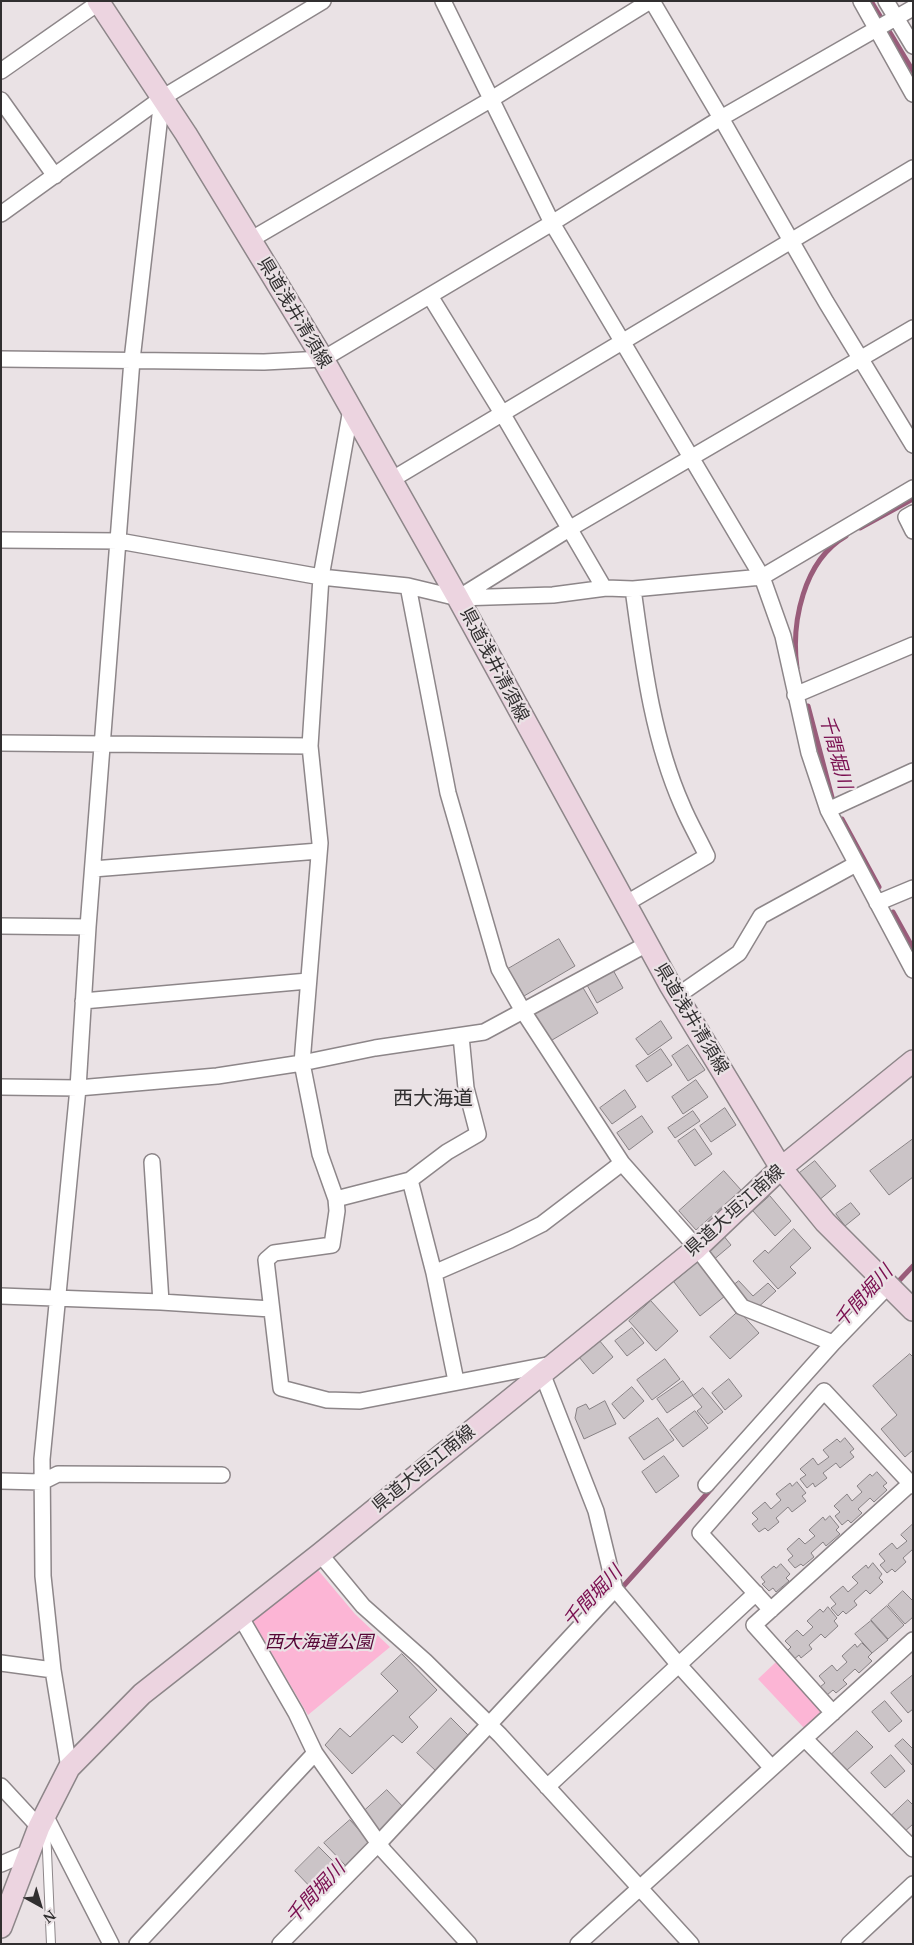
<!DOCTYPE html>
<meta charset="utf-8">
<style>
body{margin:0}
#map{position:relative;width:914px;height:1945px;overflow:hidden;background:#eae2e5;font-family:"Noto Serif",serif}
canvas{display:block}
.frame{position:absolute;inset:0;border:2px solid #312f30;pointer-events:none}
.north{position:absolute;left:15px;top:1880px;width:50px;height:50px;-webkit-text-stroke:4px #eae2e5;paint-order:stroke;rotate:141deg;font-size:14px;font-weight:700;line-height:20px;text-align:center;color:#312f30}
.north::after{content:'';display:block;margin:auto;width:18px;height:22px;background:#312f30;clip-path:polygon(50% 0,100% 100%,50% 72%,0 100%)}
</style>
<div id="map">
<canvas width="914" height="1945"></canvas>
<div class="frame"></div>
<div class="north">N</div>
</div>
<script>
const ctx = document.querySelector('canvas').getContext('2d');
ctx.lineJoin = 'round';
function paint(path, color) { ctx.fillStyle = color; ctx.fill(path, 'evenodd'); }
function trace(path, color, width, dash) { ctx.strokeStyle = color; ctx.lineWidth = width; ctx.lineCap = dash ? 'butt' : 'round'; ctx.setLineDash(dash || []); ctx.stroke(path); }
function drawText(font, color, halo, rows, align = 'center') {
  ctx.font = font + ' "Noto Serif","Noto Sans JP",serif'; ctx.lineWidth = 4.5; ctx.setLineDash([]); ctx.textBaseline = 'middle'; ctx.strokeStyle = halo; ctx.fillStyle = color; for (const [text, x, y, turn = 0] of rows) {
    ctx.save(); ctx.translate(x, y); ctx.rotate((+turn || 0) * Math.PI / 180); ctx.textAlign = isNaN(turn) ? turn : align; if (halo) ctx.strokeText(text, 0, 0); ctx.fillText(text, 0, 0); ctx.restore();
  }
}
const green = new Path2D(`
 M318 1570 355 1614 390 1647 308 1715 252 1620Z
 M776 1662 822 1711 804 1728 758 1679Z`);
const stream = new Path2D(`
 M871 1 913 71
 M860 528 913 499
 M797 668C791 623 803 561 846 536
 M808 706 834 805
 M842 819 879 887
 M893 912 913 948
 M895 1285 913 1266
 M619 1591 712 1488`);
const building = new Path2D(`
 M559 939 575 966 524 996 508 969Z
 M613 970 623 988 597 1003 587 985Z
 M582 986 598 1013 547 1043 531 1016Z
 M661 1021 672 1038 648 1055 636 1039Z
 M688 1045 705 1070 688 1081 672 1056Z
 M661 1049 672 1065 647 1082 636 1066Z
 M696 1080 708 1097 683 1114 672 1097Z
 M625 1090 636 1107 612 1124 600 1108Z
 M725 1108 736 1125 711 1142 700 1126Z
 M693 1111 700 1121 675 1138 668 1128Z
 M642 1116 653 1132 629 1150 617 1133Z
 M695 1129 712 1154 695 1166 678 1141Z
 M913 1139V1177L889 1195 870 1171Z
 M815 1161 836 1186 818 1201 797 1175Z
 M724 1171 741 1190 696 1230 679 1211Z
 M770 1196 791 1221 775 1236 753 1211Z
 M851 1203 860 1214 845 1226 836 1214Z
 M794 1229 811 1248 790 1267 796 1273 778 1289 753 1261 765 1250 768 1253Z
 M723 1235 731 1245 712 1261 704 1252Z
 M698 1262 725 1296 700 1316 674 1282Z
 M739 1281 753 1296 768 1283 776 1291 755 1310 734 1285Z
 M651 1301 678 1331 656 1351 629 1321Z
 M739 1311 759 1333 730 1359 710 1337Z
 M632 1328 644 1343 627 1356 615 1341Z
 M599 1340 613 1357 593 1374 579 1357Z
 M910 1354 913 1357V1450L905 1457 881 1429 897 1415 873 1386Z
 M665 1359 680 1379 652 1400 637 1380Z
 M729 1379 742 1396 725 1410 712 1393Z
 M683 1381 693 1395 667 1413 657 1399Z
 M632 1387 644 1401 624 1419 612 1404Z
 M703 1388 723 1412 708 1424 697 1411 702 1407 693 1396Z
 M605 1401 616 1424 584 1439 575 1418 577 1408 586 1404 589 1409Z
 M695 1411 708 1428 683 1447 670 1430Z
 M658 1418 674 1440 644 1460 629 1438Z
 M845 1438 854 1449 850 1452 854 1457 840 1468 836 1463 823 1473 827 1478 815 1487 813 1483 807 1488 800 1479 806 1475 800 1469 813 1458 818 1465 829 1457 823 1450 837 1439 840 1442Z
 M664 1456 679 1476 656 1493 642 1472Z
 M877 1472 887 1483 883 1486 887 1490 874 1502 870 1498 858 1509 862 1513 851 1523 848 1520 842 1525 835 1516 840 1512 834 1506 847 1494 852 1501 862 1492 857 1486 870 1474 872 1476Z
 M797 1482 806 1493 802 1496 806 1501 792 1512 788 1507 776 1518 779 1522 768 1531 765 1528 759 1532 752 1524 758 1519 752 1513 765 1502 771 1509 781 1500 776 1494 790 1483 792 1486Z
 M830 1516 839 1527 836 1530 840 1534 826 1546 823 1542 811 1553 814 1557 803 1566 801 1564 795 1568 788 1560 793 1556 787 1549 799 1538 805 1544 815 1536 809 1530 823 1517 825 1520Z
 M913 1524V1549L903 1558 906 1562 895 1572 892 1569 887 1573 880 1565 885 1561 879 1554 892 1543 897 1549 907 1541 901 1535Z
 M873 1563 882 1574 879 1578 883 1582 870 1594 866 1590 854 1601 857 1605 846 1614 843 1611 838 1616 831 1608 836 1604 830 1597 843 1586 848 1592 858 1583 852 1577 866 1565 868 1568Z
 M781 1564 790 1574 786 1578 789 1581 776 1592 773 1588 769 1591 762 1584 765 1582 761 1577 774 1566 776 1568Z
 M903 1591 913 1601V1617L905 1624 888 1605Z
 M887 1606 904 1625 888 1639 871 1620Z
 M828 1607 837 1618 834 1621 838 1626 825 1638 821 1634 809 1645 812 1649 801 1658 799 1655 793 1660 786 1652 791 1647 785 1641 797 1630 803 1636 813 1627 807 1621 820 1609 823 1612Z
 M871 1621 888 1640 872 1653 855 1634Z
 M862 1643 872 1653 868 1657 872 1661 859 1673 855 1669 843 1680 847 1684 836 1693 833 1690 827 1695 820 1687 825 1683 819 1676 832 1665 837 1671 847 1662 842 1656 855 1644 857 1647Z
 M402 1654 437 1690 409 1717 418 1727 402 1743 393 1735 352 1774 325 1745 340 1728 350 1737 398 1691 381 1674Z
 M913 1675V1709L908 1713 891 1693Z
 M885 1701 902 1721 889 1732 872 1712Z
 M451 1718 471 1738 437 1772 417 1753Z
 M857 1731 873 1747 846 1771 831 1755Z
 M903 1739 913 1749V1766L895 1746Z
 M891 1755 905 1771 885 1788 871 1773Z
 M387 1790 404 1808 379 1832 362 1813Z
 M908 1800 913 1805V1824L903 1833 889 1818Z
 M350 1820 371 1843 346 1866 324 1843Z
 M319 1847 342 1870 317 1894 295 1871Z`);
const lane = new Path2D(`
 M46 1828 51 1944`);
const street = new Path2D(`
 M443 1 552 223 762 577 783 636 809 753 828 810 913 970
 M652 1 721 118 826 302 913 445
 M861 1 913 94
 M886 1 913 46
 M1 71 101 1
 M1 100 55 176
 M1 214 162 98 323 1
 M250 240 490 100 650 1
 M430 296 502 413 604 588
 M1 359 264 362 323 359 552 223 721 118 913 8
 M351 409 321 577 310 746 320 843 302 1063 320 1154 336 1199 337 1211 332 1245 274 1253 266 1260 281 1388 327 1400 360 1401 552 1364
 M391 480 913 168
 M913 513 906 517 913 531
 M1 540 119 541 321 577 408 586 458 598 553 595 606 588 633 589 762 577 913 488
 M408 586 448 793 499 969 523 1011 622 1163 697 1248 742 1307 833 1343
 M458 598 569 529 913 328
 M795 695 913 645
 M1 743 310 746
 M828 810 913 771
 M93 869 319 851
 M877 903 913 888
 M625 904 707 856C699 839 689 822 682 805 652 737 643 661 633 589
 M1 926 88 927
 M677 996 739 953 761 916 856 864
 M83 1001 308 981
 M1 1087 78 1088 217 1076 302 1063 375 1048 484 1032 647 944
 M152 1162 161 1302
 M410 1180 434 1273 456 1381
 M336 1199 410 1180 447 1152 478 1134 466 1088 461 1036
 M434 1273 510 1240 542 1224 622 1163
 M1 1296 161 1302 271 1309
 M542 1373 596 1511 615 1589 678 1664 771 1767
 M1 1481 42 1482 58 1474 222 1475
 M706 1485 833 1343 888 1286
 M320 1554 363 1606 425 1661 500 1735 691 1944
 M771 1610 700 1533 824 1391 913 1486
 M240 1616 296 1713 315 1753 384 1851 469 1944
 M1 1663 53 1670
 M833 1713 754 1625 910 1484
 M805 1739 913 1849
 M69 1768 53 1670 43 1576 42 1459 78 1088 88 927 132 360 162 98
 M1 1786 39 1827
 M547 1787 756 1593
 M46 1817 111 1944
 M1 1864 29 1852
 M137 1944 315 1753
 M280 1944 379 1843 615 1589
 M578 1944 913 1640
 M849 1944 913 1884`);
const secondary = new Path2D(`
 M98 1 186 134 323 359 458 598 670 985 781 1168 825 1222 913 1310
 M1 1927 39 1827 69 1768 142 1694 320 1554 697 1248 781 1168 913 1061`);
const streetNames = [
 ["県道浅井清須線",294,313,59],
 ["県道浅井清須線",494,665,62],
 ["県道浅井清須線",691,1019,59],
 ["県道大垣江南線",735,1211,-42],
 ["県道大垣江南線",424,1469,-39]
];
const parkNames = [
 ["西大海道公園",319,1643]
];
const waterNames = [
 ["千間堀川",835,752,75],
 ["千間堀川",864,1297,-48],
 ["千間堀川",593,1597,-47],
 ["千間堀川",316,1893,-47]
];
const quarterNames = [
 ["西大海道",433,1099]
];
paint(green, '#fcb5d5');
trace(stream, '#995c7a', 5);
paint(building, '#cbc4c7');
trace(building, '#878184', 1);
trace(lane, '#8d8689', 10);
trace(street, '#8d8689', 18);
trace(secondary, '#8d8689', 24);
trace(lane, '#fff', 8);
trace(street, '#fff', 15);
trace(secondary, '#ecd4e0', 21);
drawText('18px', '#312f30', '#eae2e5', streetNames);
drawText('italic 18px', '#570637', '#eae2e5', parkNames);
drawText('italic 19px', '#790e4f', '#eae2e5', waterNames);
drawText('20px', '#312f30', '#eae2e5', quarterNames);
</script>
